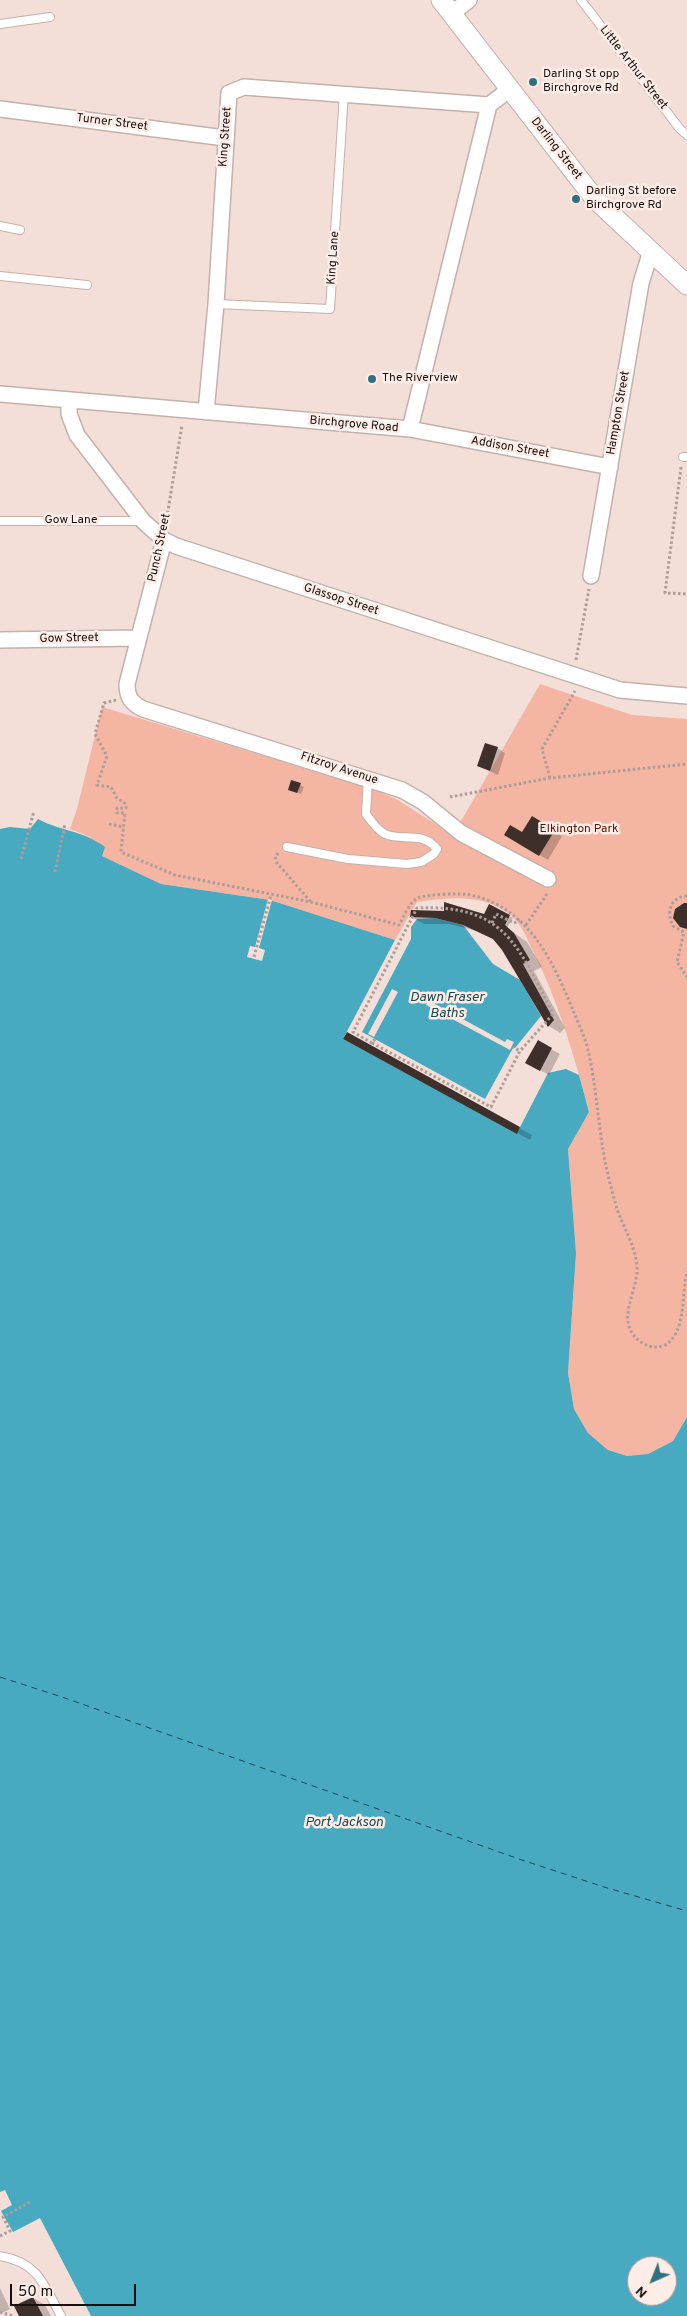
<!DOCTYPE html>
<style>
body{margin:0}
#map{position:relative;width:687px;height:2316px;overflow:hidden;background:#f3ded8;font-family:Overpass,sans-serif}
canvas{display:block}
.north{position:absolute;left:627px;top:2256px;width:50px;height:50px;box-sizing:border-box;background:#feede7;border:1px solid #a29590;border-radius:50%;rotate:224deg;font-size:14px;font-weight:700;line-height:20px;text-align:center;color:#17100e}
.north::after{content:'';display:block;margin:auto;width:18px;height:22px;background:#2d7181;clip-path:polygon(50% 0,100% 100%,50% 72%,0 100%)}
.scale{position:absolute;left:10px;top:2284px;width:126px;height:22px;box-sizing:border-box;border:2px solid #17100e;border-top:0;padding-left:6px;font-size:15px;line-height:18px;white-space:nowrap;color:#17100e;-webkit-text-stroke:4px #feede7;paint-order:stroke}
</style>
<div id="map">
<canvas width="687" height="2316"></canvas>
<div class="north">N</div>
<div class="scale">50 m</div>
</div>
<script>
const ctx = document.querySelector('canvas').getContext('2d');
ctx.lineJoin = 'round';
function paint(path, color) { ctx.fillStyle = color; ctx.fill(path, 'evenodd'); }
function trace(path, color, width, dash) { ctx.strokeStyle = color; ctx.lineWidth = width; ctx.lineCap = dash ? 'butt' : 'round'; ctx.setLineDash(dash || []); ctx.stroke(path); }
function drawText(font, color, halo, rows, align = 'center') {
  ctx.font = font + ' Overpass,sans-serif'; ctx.lineWidth = 5; ctx.setLineDash([]); ctx.textBaseline = 'middle'; ctx.strokeStyle = halo; ctx.fillStyle = color; for (const [text, x, y, turn = 0] of rows) {
    ctx.save(); ctx.translate(x, y); ctx.rotate((+turn || 0) * Math.PI / 180); ctx.textAlign = isNaN(turn) ? turn : align; if (halo) ctx.strokeText(text, 0, 0); ctx.fillText(text, 0, 0); ctx.restore();
  }
}
const green = new Path2D(`
 M540 684 632 715 687 719V1417L673 1441 648 1454 627 1456 608 1450 588 1433 574 1409 568 1373 576 1253 568 1149 589 1111C574 1055 558 1000 531 947 526 936 519 920 508 913 478 893 450 898 417 902L395 940 270 900 161 884 102 856 90 837 70 829 77 809 102 707 373 789 396 799 453 835Z`);
const water = new Path2D(`
 M38 819C62 832 80 829 105 847L102 856 161 884 270 900 395 940 343 1039 517 1133 548 1073 566 1069 579 1075 589 1112 568 1149 576 1253 568 1373 574 1409 588 1433 608 1450 627 1456 648 1454 673 1441 687 1417V2316H91L40 2218 13 2232 1 2211 12 2205 5 2190 0 2192V829L10 827 30 829ZM637 2266H667V2296H637Z
 M435 918 463 925 493 964 520 980 541 1016 515 1048H513L485 1099 362 1032 411 939V927L417 919Z`);
const pier = new Path2D(`
 M268 899 272 900 259 948 265 950 262 961 247 957 250 946 255 947Z
 M392 989 398 992 374 1037 368 1034Z
 M430 998 437 1001 435 1004 505 1042 507 1039 514 1042 510 1050 426 1005Z`);
const shadow = new Path2D(`
 M497 748 505 753 498 775 478 766Z
 M292 781 304 787 301 794 293 791Z
 M532 818 562 836 548 860 506 835 522 833Z
 M490 906 513 918 507 928 527 942 542 967 534 971 565 1028 560 1033 549 1026 503 950 495 940 477 931 449 924H424L412 917 484 916Z
 M347 1034 532 1135 530 1140 357 1045Z
 M538 1042 560 1054 549 1075 527 1063Z
 M0 2288 10 2309 0 2314Z
 M33 2298 45 2305 51 2316H21Z`);
const ferry = new Path2D(`
 M0 1677 65 1698 519 1859 604 1887 687 1911`);
const building = new Path2D(`
 M485 743 498 747 490 771 477 766Z
 M291 780 301 783 297 793 288 790Z
 M532 816 555 830 539 856 504 835 510 825 522 832Z
 M444 902 484 914 489 904 510 915 505 925 514 933 530 960 523 964 554 1020 548 1027 502 950 493 939 463 925 435 918 410 917 411 910 444 911Z
 M684 903H687V929L680 927 673 918 675 909Z
 M347 1032 520 1127 517 1134 343 1039Z
 M538 1040 552 1048 540 1071 525 1063Z
 M33 2297 43 2316H19L14 2306Z`);
const path = new Path2D(`
 M681 467 665 593 687 594
 M166 523 182 425
 M576 660 589 589
 M116 700 104 703 95 734 107 756 97 785 111 787 117 798 126 804V808H117V813H125L121 852 175 875 311 902 399 925C404 917 409 902 418 898 428 894 460 893 471 895 528 908 552 959 572 1008 577 1021 585 1036 588 1050 597 1088 598 1128 606 1166 609 1180 613 1195 617 1209 624 1229 635 1245 637 1266 639 1292 612 1322 642 1343 649 1347 655 1348 663 1346 687 1335 681 1295 687 1271
 M550 778 542 749 575 691
 M450 797 550 778 687 764
 M109 824 124 827
 M278 853 275 857 277 863 311 902
 M21 859 34 811
 M55 872 65 824
 M687 896C670 897 666 913 673 926L684 932 677 962 687 977
 M492 923 496 914 514 923 520 920
 M526 925 547 894
 M254 957 271 895
 M375 1039 372 1043 353 1032 417 908C504 904 518 945 553 1014L520 1051
 M372 1043 491 1107 520 1051 513 1047
 M0 2236 10 2231 3 2217 32 2201
 M0 2312 13 2316`);
const service = new Path2D(`
 M581 0 680 129 687 135
 M0 24 50 17
 M0 226 20 230
 M0 276 87 285
 M216 304 330 309 344 93
 M683 457H687
 M0 521H143
 M287 847 348 859 407 864 421 862 434 854 437 849C422 830 402 842 385 834 377 830 371 821 366 814L368 778
 M0 2256C39 2263 44 2285 61 2316`);
const minor = new Path2D(`
 M451 14 469 0
 M0 109 225 138
 M0 394 410 429 610 467
 M69 400V414L77 435 143 521 164 540 176 546 620 690 687 696
 M206 412 216 304 229 93 244 87 489 105
 M410 429 489 105 510 89
 M164 540 127 684C127 697 131 703 143 709L402 790 423 802 461 833 548 879
 M591 576 641 283 651 251
 M0 640 138 638`);
const tertiary = new Path2D(`
 M441 0 595 199 687 285`);
const markers = [
 [533,82,5,"#2d7181"],
 [576,199,5,"#2d7181"],
 [372,379,5,"#2d7181"]
];
const streetNames = [
 ["Little Arthur Street",633,68,52],
 ["Turner Street",112,123,7],
 ["King Street",226,137,-86],
 ["Darling Street",556,149,52],
 ["King Lane",334,258,-86],
 ["Hampton Street",619,413,-80],
 ["Birchgrove Road",354,425,5],
 ["Addison Street",510,448,10],
 ["Gow Lane",71,521],
 ["Punch Street",160,548,-78],
 ["Glassop Street",341,600,18],
 ["Gow Street",69,639,-1],
 ["Fitzroy Avenue",339,769,18]
];
const poiNames = [
 ["Darling St opp",543,75],
 ["Birchgrove Rd",543,89],
 ["Darling St before",586,192],
 ["Birchgrove Rd",586,206],
 ["The Riverview",382,379]
];
const parkNames = [
 ["Elkington Park",579,830]
];
const waterNames = [
 ["Dawn Fraser",447,998],
 ["Baths",447,1014],
 ["Port Jackson",344,1823]
];
paint(green, '#f4b6a2');
paint(water, '#47aac1');
paint(pier, '#f3ded8');
paint(shadow, '#0003');
trace(ferry, '#1b4751', 1, [6, 5]);
paint(building, '#3f2f2a');
trace(service, '#c5b1ab', 10);
trace(minor, '#c5b1ab', 18);
trace(tertiary, '#c5b1ab', 21);
trace(path, '#ad9d98', 3, [2.5, 2.5]);
trace(service, '#fff', 8);
trace(minor, '#fff', 15);
trace(tertiary, '#fff', 19);
for (const [x, y, r, color] of markers) { const dot = new Path2D(); dot.arc(x, y, r, 0, 2 * Math.PI); ctx.fillStyle = color; ctx.fill(dot); trace(dot, '#feede7', 2); }
drawText('12px', '#17100e', '#feede7', streetNames);
drawText('12px', '#17100e', '#feede7', poiNames, 'left');
drawText('12px', '#581600', '#feede7', parkNames);
drawText('italic 14px', '#1b4751', '#feede7', waterNames);
</script>
